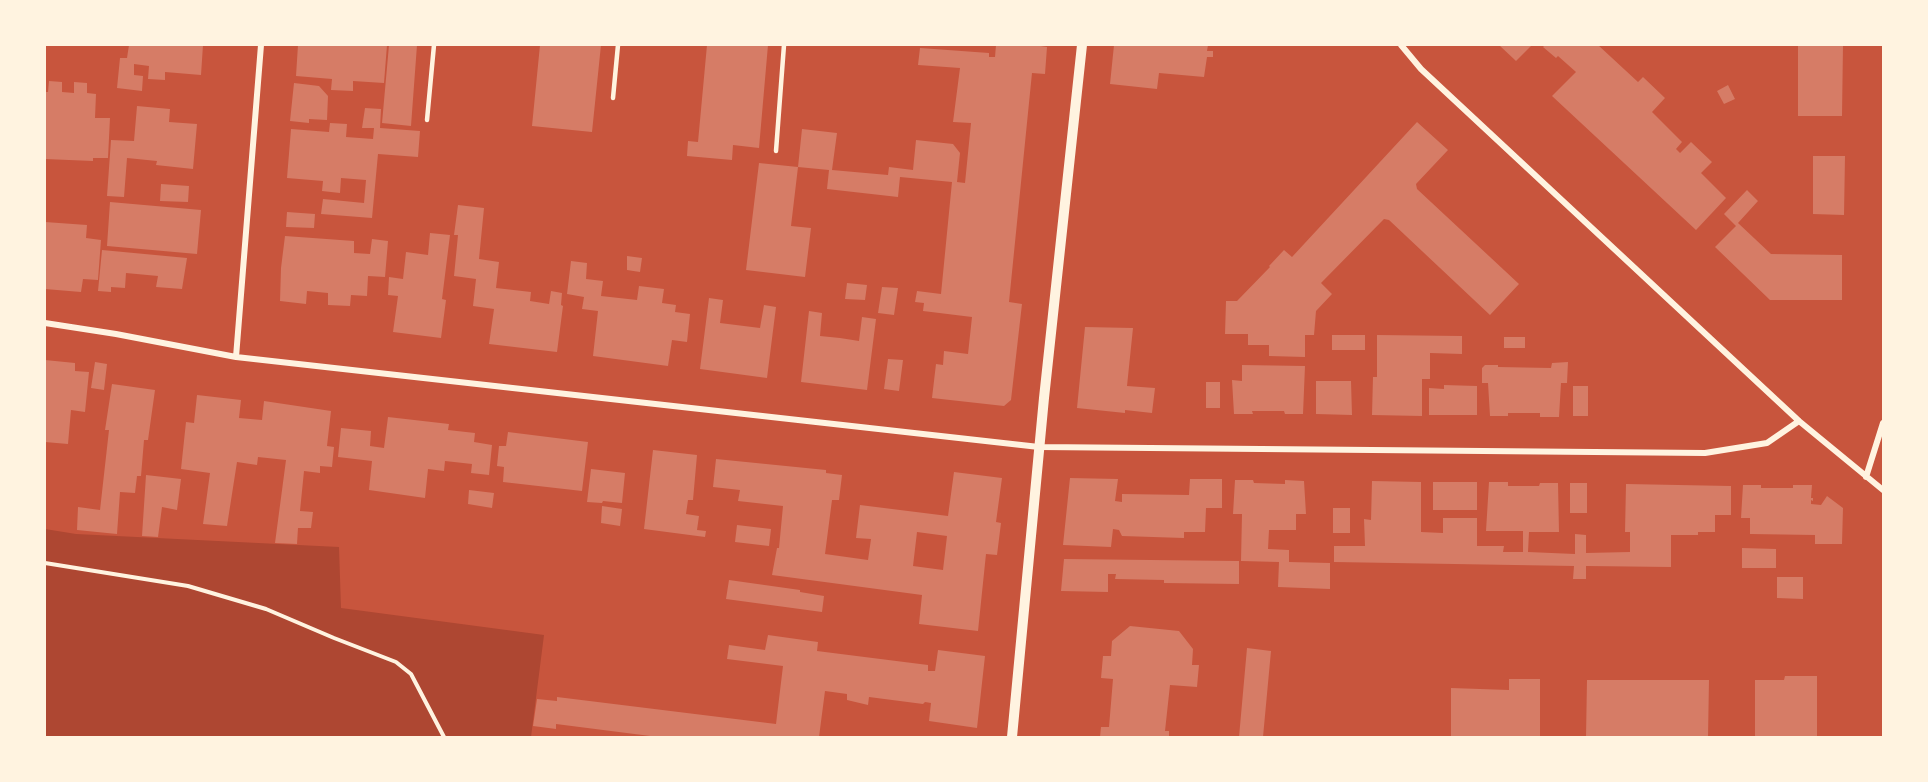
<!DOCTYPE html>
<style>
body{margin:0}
#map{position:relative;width:1928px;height:782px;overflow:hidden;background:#c8553d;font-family:Barlow,sans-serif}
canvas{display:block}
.frame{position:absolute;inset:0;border:46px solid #fff3e0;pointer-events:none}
</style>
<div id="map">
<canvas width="1928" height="782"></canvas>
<div class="frame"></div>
</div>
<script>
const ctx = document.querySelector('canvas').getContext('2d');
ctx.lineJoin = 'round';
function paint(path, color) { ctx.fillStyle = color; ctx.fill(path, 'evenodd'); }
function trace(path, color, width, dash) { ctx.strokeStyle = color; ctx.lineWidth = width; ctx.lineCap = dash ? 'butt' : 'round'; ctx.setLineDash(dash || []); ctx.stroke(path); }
const green = new Path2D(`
 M45 529 76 534 339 547 341 608 544 635 531 737H45Z`);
const building = new Path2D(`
 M129 45H203L201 75 165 72V80L148 79 149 66 134 64V75L143 76 142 91 117 88 120 58H127Z
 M298 45H387L384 83 353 81V91L331 90 332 79 296 76Z
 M389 45H417L411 126 382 123Z
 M540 45H601L592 132 532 126Z
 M707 45H768L759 148 733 145 732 160 687 156 688 141 698 142Z
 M996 45H1034L1047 47 1045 74 1032 73 1009 302 1022 304 1011 400 1004 406 932 398 936 364 943 365 944 351 968 354 972 317 923 311 924 303 915 302 917 291 941 294 952 182 900 177 898 197 827 189 829 170 798 167 802 129 837 133 832 170 888 175 889 167 913 170 916 140 953 144 960 153 957 182 965 183 971 123 953 122 960 68 918 65 920 48 989 53V57H995Z
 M1114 45H1208L1207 51H1213V57H1207L1204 77 1159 73 1157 89 1110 84Z
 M1499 45H1532L1516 61Z
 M1545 45H1598L1638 82 1643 77 1665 98 1652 112 1682 142 1676 149 1680 153 1691 142 1712 162 1701 173 1726 198 1696 230 1552 96 1576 72 1558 56 1556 58 1543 47Z
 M1798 45H1843L1842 116H1798Z
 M49 81 62 82V92L74 93V82L87 83V93L96 94 95 118H110L108 158H93V161L45 159V92H48Z
 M294 83 319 86 328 96 327 120 309 119V123L290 121Z
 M1728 85 1735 99 1724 104 1717 91Z
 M137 106 170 109 169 122 197 124 193 169 156 165 157 161 127 158 124 197 107 196 111 140 134 141Z
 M365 108 381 109 380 128 420 131 418 157 378 154 372 218 321 214 323 199 364 203 366 180 341 178 340 193 322 191 323 181 287 178 291 129 329 132 330 123 347 124 346 137 373 139 374 128H362Z
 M1417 122 1448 150 1416 184 1417 189 1519 284 1490 315 1389 220 1384 219 1321 283 1332 294 1316 311 1314 335H1305V357L1269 356V345H1248V334H1225L1226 301H1237L1270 267 1269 266 1284 250 1292 257Z
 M1813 156H1845L1844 215 1813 214Z
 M759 163 798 167 791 226 811 228 805 277 746 270Z
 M161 184 189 186 188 202 160 201Z
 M1747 190 1758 201 1738 223 1771 254 1842 255V300H1770L1715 247 1736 226 1724 214Z
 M110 202 201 210 197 254 107 246Z
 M458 205 484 208 479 259 499 262 496 288 531 292 530 301 549 304 551 291 562 293 561 305 563 306 557 352 489 344 494 309 473 306 476 279 454 276 458 235H454Z
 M287 212 315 214 314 228 286 227Z
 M45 222 87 225 86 238 101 240 98 280 83 279 81 292 45 289Z
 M430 233 450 235 442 299 446 300 441 338 393 332 398 296 388 295 389 277 403 279 406 252 428 255Z
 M285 236 354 241V253L370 254 372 239 388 241 385 277 368 276 367 296 351 295 350 306 328 305V293L307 291 306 304 280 301 281 268Z
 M102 250 187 258 182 289 156 287 158 276 126 273 125 288 111 287V292L98 291Z
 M627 256 642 258 640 272 627 270Z
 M571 261 587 263 586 279 603 281 601 296 637 300 639 286 664 289 662 303 676 305 675 312 690 314 687 342 672 340 668 366 593 356 598 311 582 309 584 297 567 294Z
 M847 283 867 285 865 300 845 299Z
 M882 287 898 288 894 315 878 313Z
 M709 298 723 300 720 323 760 328 764 305 776 307 767 378 700 369Z
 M809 311 822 313 820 336 840 338 859 341 862 317 876 319 867 390 801 382Z
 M1085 327 1133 328 1127 386 1155 388 1152 413 1125 410V413L1077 408Z
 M1332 335H1365V350H1332Z
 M1377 335 1462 336V354L1430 353V379H1422V416L1372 415 1373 377H1377Z
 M1504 337H1525V348H1504Z
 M888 359 903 360 899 391 884 389Z
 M45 360 75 363V371L89 372 85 412 71 410 68 444 45 442Z
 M95 362 107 364 104 390 91 388Z
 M1568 362 1567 383H1561L1559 417H1540V413H1508V416H1490L1488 383H1482V368L1485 365H1498V367L1551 368 1552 363Z
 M1242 365 1305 366 1303 414H1285L1284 411H1252L1253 414H1234L1232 380 1242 381Z
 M1316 381H1351L1352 415 1316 414Z
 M1206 382H1220V408H1206Z
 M112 384 155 390 148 440H144L141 476H137L135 493 120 492 117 534 77 530 78 507 100 510 109 430H105Z
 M1444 385 1477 386V415H1429V388L1444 389Z
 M1573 386H1588V416H1573Z
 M197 395 241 400 239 418 262 420 264 401 331 411 327 446 334 447 332 467 320 466V473L304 471 300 511 313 512 311 528H298L297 544 275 543 286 460 258 457 257 465 237 462 227 526 203 524 210 473 181 469 186 422 194 423Z
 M388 417 449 424 448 430 475 433 474 442 492 445 489 475 471 473 472 464 445 461 444 471 428 469 425 498 369 490 372 461 338 457 341 428 371 431 370 446 384 448Z
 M508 432 588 442 582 491 503 482 504 467 497 466 499 446H506Z
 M653 450 697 455 693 500H688L686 514 699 516 697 530 706 531 705 537 644 529Z
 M716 459 826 470V473L842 475 839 500H832L825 554 868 560 871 539 856 538 860 505 948 516 954 472 1002 478 996 522 1001 523 997 555 986 554 978 631 919 624 922 595 772 575 777 548H779L783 506 738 501 740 490 713 487ZM917 532 947 536 943 570 913 566Z
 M591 469 625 473 622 503 603 501 602 503 587 502Z
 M146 475 181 479 177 510 162 507 158 537 142 536Z
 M1070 478 1118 479 1115 501 1122 502V494L1189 495 1190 479H1222V508H1206L1205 532H1184V538L1122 536 1119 530 1113 529 1111 547 1063 545Z
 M1235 480H1253L1254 483 1285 484V480L1304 481 1306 514H1296V530H1269L1268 549 1289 550V562L1330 563V589L1278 587 1279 562 1241 561 1242 514H1233Z
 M1372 481 1421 482V532L1443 533V518H1477V546H1504L1503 552H1523V531H1486L1489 482H1508V486H1539L1540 483H1558L1559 532H1529L1528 552 1575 554V534L1586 535V553L1630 552V532H1625L1626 484 1731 486V515H1715V532H1698V535H1671V567L1586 566V579H1573L1574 566 1334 562V546H1365L1364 519 1371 520Z
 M1433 482H1477V510H1433Z
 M1570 483H1587V513H1570Z
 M1743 485H1761V488H1793V485H1812L1811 498H1813V501L1811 500V504L1821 505 1827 496 1843 508 1842 544H1815V535L1750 534V518H1741Z
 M469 490 494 493 492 508 468 504Z
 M602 506 622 509 620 526 601 523Z
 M1333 508H1350V533H1333Z
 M737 525 771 529 769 546 735 542Z
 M1742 548 1776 549V568H1742Z
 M1064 559 1239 561V584L1164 583V580L1115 579 1116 574H1108V592L1061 591Z
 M1777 577H1803V599L1777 598Z
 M729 580 800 590V592L824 596 822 612 726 599Z
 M1130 626 1179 631 1193 649 1192 665H1199L1197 687 1170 685 1165 731H1169V737H1100L1101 727H1109L1113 679 1101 678 1103 656H1111L1112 641Z
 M768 635 818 642 817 651 928 665V671H935L938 650 985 656 977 728 929 721 931 703 925 702 923 704 869 697 868 705 847 700V694L825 691 819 737H658L556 724V729L533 726 537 699 557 701V697L776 724 783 666 727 659 729 645 765 650Z
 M1247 648 1271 651 1263 737H1239Z
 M1785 676H1817V737H1755V680H1784Z
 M1509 679H1540V737H1451V688L1509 690Z
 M1587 680H1709L1708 737H1586Z`);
const path = new Path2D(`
 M45 563 188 586 266 609 334 638 396 662 411 674 444 737`);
const service = new Path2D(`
 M613 98 618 45
 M427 120 434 45
 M776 151 784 45`);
const minor = new Path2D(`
 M1401 45 1421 69 1799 421 1883 490
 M45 323 116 334 236 357 1039 447 1705 453 1767 443 1799 421
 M236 357 261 45
 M1866 477 1883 423`);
const tertiary = new Path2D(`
 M1012 737 1044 398 1082 45`);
paint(green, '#ae4732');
paint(building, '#d67c66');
trace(path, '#fff3e0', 4);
trace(service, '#fff3e0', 4.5);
trace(minor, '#fff3e0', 6);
trace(tertiary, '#fff3e0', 10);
</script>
